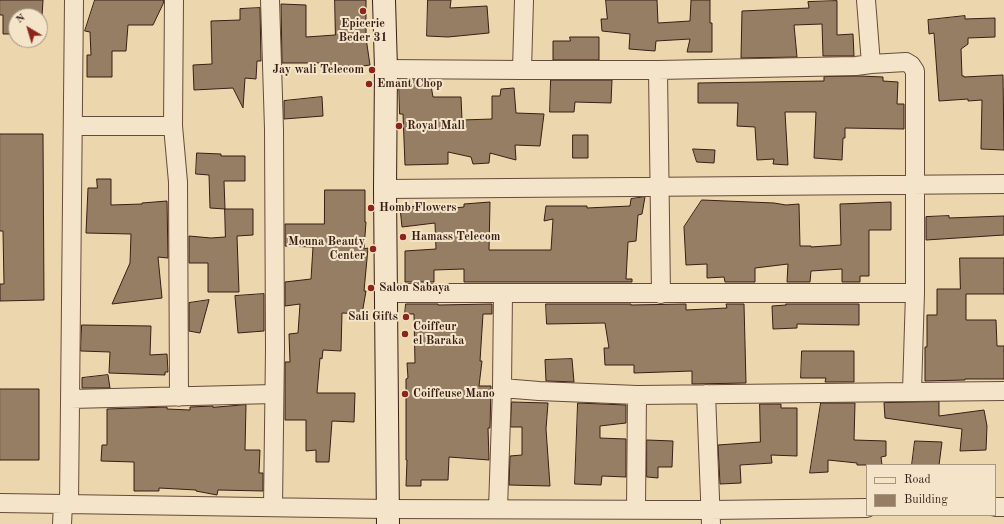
<!DOCTYPE html>
<style>
body{margin:0}
#map{position:relative;width:1004px;height:524px;overflow:hidden;background:#ecd6ae;font-family:"Old Standard TT",serif}
canvas{display:block}
.legend{position:absolute;left:866px;top:464px;width:130px;height:52px;box-sizing:border-box;background:#f3e4ca;border:1px solid #a99581;margin:0;padding:5px 7px;list-style:none;font-size:12px;color:#391e14}
.legend li{display:flex;align-items:center;gap:8px;height:20px}
.legend b{width:20px;border:1px solid #a99581}
.north{position:absolute;left:8px;top:8px;width:40px;height:40px;box-sizing:border-box;background:#f3e4ca;border:1px solid #a99581;border-radius:50%;rotate:322deg;font-size:11px;font-weight:700;line-height:16px;text-align:center;color:#391e14}
.north::after{content:'';display:block;margin:auto;width:14px;height:18px;background:#8f2418;clip-path:polygon(50% 0,100% 100%,50% 72%,0 100%)}
</style>
<div id="map">
<canvas width="1004" height="524"></canvas>
<ul class="legend">
<li><b style="height:5px;background:#f3e4ca"></b>Road</li>
<li><b style="height:11px;background:#967e64"></b>Building</li>
</ul>
<div class="north">N</div>
</div>
<script>
const ctx = document.querySelector('canvas').getContext('2d');
ctx.lineJoin = 'round';
function paint(path, color) { ctx.fillStyle = color; ctx.fill(path, 'evenodd'); }
function trace(path, color, width, dash) { ctx.strokeStyle = color; ctx.lineWidth = width; ctx.lineCap = dash ? 'butt' : 'round'; ctx.setLineDash(dash || []); ctx.stroke(path); }
function drawText(font, color, halo, rows, align = 'center') {
  ctx.font = font + ' "Old Standard TT",serif'; ctx.lineWidth = 4; ctx.setLineDash([]); ctx.textBaseline = 'middle'; ctx.strokeStyle = halo; ctx.fillStyle = color; for (const [text, x, y, turn = 0] of rows) {
    ctx.save(); ctx.translate(x, y); ctx.rotate((+turn || 0) * Math.PI / 180); ctx.textAlign = isNaN(turn) ? turn : align; if (halo) ctx.strokeText(text, 0, 0); ctx.fillText(text, 0, 0); ctx.restore();
  }
}
const building = new Path2D(`
 M0 0H43L42 16H16V34H3V15H0Z
 M95 0H164L163 4 153 25H128L126 51H112V77H87V55H91L90 32 85 31Z
 M335 0H366V38L370 65 323 72 321 63H282L281 4 306 5V37L321 36 335 35Z
 M428 0H451L450 8 487 6 489 33 448 37 427 36Z
 M606 0H657L658 23 690 21 691 0H710V23H712V52H687L690 39 656 41 655 51 629 49 630 34 602 31 601 19H607Z
 M837 1V35L853 34 854 56H823L822 24 794 25 797 57 741 58 742 11 809 8 808 2Z
 M260 8 261 61H257L256 79 245 78 243 108 233 88 194 90 193 65 212 64 211 21 240 20V9Z
 M965 16V19L995 18V37L968 38V44L961 49 962 76H964V77L1003 75 1004 150 981 149 982 100 968 101V99L939 101 934 33 929 34 928 20Z
 M570 37H599V60H553V41H570Z
 M860 76 883 77V81L898 82 897 104H904V129L845 128V138H843L842 160 814 158 816 112H785L788 165 773 164 774 159 757 160 755 127 737 126 738 103H698V83L824 81V77Z
 M399 80H430L433 97H461L462 120 492 119V96H500L501 89 514 88 516 113 544 114 540 146 515 145 516 160 490 153 489 163 473 164 471 157 448 152V164L405 165 403 114H400Z
 M551 80H612L611 103 575 102 574 112H550Z
 M322 97 323 116 284 119V101Z
 M0 134H43L44 300 0 301V284H4L3 231H0Z
 M573 135H588V158H573Z
 M693 149 715 150 714 163 697 162Z
 M197 153 221 154V156H245V181H224L225 209 210 208 209 175 196 174Z
 M97 179H111V205L142 204V203L167 201 168 258 158 257 162 298 112 304 130 263 131 234 86 233 88 188H97Z
 M325 190H365V222H366L364 249 368 248 364 291H366L362 314 342 313 341 351 323 350 322 359 320 358 317 393H355L354 422 332 421 329 462H316V450L306 451V420H285V362H290L289 334 298 333 300 304 285 306V282L311 279 313 247 285 246V224H324Z
 M645 197 642 214 638 215 636 241 628 242 626 279H632V282H464V269L434 270V282H405V251L436 249 435 223 402 227 400 208 435 204 434 210 464 207V204L490 202 489 250H551L553 219 544 221 546 206H587V208L630 206 631 199Z
 M702 200 774 203 786 205 799 204 800 246H811V247L841 245 840 204 891 202V230H869V276H860V282H842V269L811 271 810 282H787L788 264 755 268V282H725L724 277 707 278V264L686 265 684 227Z
 M225 209H253V235L237 236 239 292H208V263H189V236L211 238 225 237Z
 M949 216V218L1004 216V235L926 240V217Z
 M960 258H1004V294H966V320H996L997 346H1004V379H965V380L925 381V347H927V315H937V289H960Z
 M264 294V331L238 333 235 296Z
 M209 300 200 333 189 331V303Z
 M406 304H438V305L492 304V314H483L480 361H482L479 386H491L490 428H488L489 460 449 457 448 480H421V486H406L407 460H406V379L408 378 407 363H415L414 314H405Z
 M546 304H631V305L686 304V310L727 308 726 304H744L746 383 692 384V371L634 373V365H605L604 348H609L605 323 547 324Z
 M786 304H859V325L797 324V328L773 329 772 306 786 305Z
 M82 325 151 326 150 355 167 354 168 372H165V375L109 373 110 352 81 351Z
 M802 351H854V382H825L826 378H801Z
 M572 359 574 382 546 381 545 360Z
 M108 375 110 388H82V378Z
 M0 389H39V460H0Z
 M512 402 548 403 546 429 550 486 509 485 510 456 522 455V427H511Z
 M939 402V416L984 410 987 426 986 450 960 451 962 429 885 418 884 403Z
 M578 403 626 405V423L600 426V438L626 439V477L602 476 601 485 575 484Z
 M821 403H855L854 440 886 441V456L881 457 882 465H857V463L828 460V472L810 473Z
 M760 404H781V408H797V456L771 455 772 463 740 465 741 483 720 484 718 445 760 442Z
 M246 405 245 450H260L259 473H263V491L218 490 217 495 196 491V490L159 488V491H134V462L101 461 102 445H107V409L167 407V409L190 410V407L213 406V407Z
 M647 440 673 441 672 467H658V478L647 477Z
 M915 441 942 442 939 465H912Z`);
const street = new Path2D(`
 M174 0 173 126 178 182 179 397
 M270 0 274 129 275 349 273 507
 M386 69 522 70 524 0
 M522 70H658L856 66 871 64 866 0
 M658 70 661 294
 M73 126H173
 M385 189 1004 184
 M386 293H915V71L911 65 906 62 871 64
 M503 293 502 388 539 391 637 395 1004 391
 M912 391 915 293
 M706 394 711 524
 M71 399 274 394
 M0 503 387 509 711 510 867 508
 M69 504 74 0
 M995 507H1004
 M498 509 502 388
 M636 510 637 395
 M62 524 63 504`);
const secondary = new Path2D(`
 M384 0 386 69 385 189 388 524`);
const markers = [
 [363,11,4,"#8f2418"],
 [372,70,4,"#8f2418"],
 [369,84,4,"#8f2418"],
 [399,126,4,"#8f2418"],
 [371,208,4,"#8f2418"],
 [403,237,4,"#8f2418"],
 [373,249,4,"#8f2418"],
 [371,288,4,"#8f2418"],
 [406,317,4,"#8f2418"],
 [405,334,4,"#8f2418"],
 [405,394,4,"#8f2418"]
];
const poiNames = [
 ["Epicerie",363,24,"center"],
 ["Beder 31",363,38,"center"],
 ["Jay wali Telecom",364,70,"right"],
 ["Emant Chop",377,84],
 ["Royal Mall",407,126],
 ["Homb Flowers",379,208],
 ["Hamass Telecom",411,237],
 ["Mouna Beauty",365,242,"right"],
 ["Center",365,256,"right"],
 ["Salon Sabaya",379,288],
 ["Sali Gifts",398,317,"right"],
 ["Coiffeur",413,327],
 ["el Baraka",413,341],
 ["Coiffeuse Mano",413,394]
];
paint(building, '#967e64');
trace(building, '#391e14', 1);
trace(street, '#664c3a', 20);
trace(secondary, '#391e14', 24);
trace(street, '#f3e4ca', 18);
trace(secondary, '#f3e4ca', 22);
for (const [x, y, r, color] of markers) { const dot = new Path2D(); dot.arc(x, y, r, 0, 2 * Math.PI); ctx.fillStyle = color; ctx.fill(dot); trace(dot, '#f3e4ca', 1.5); }
drawText('bold 12px', '#391e14', '#f3e4ca', poiNames, 'left');
</script>
